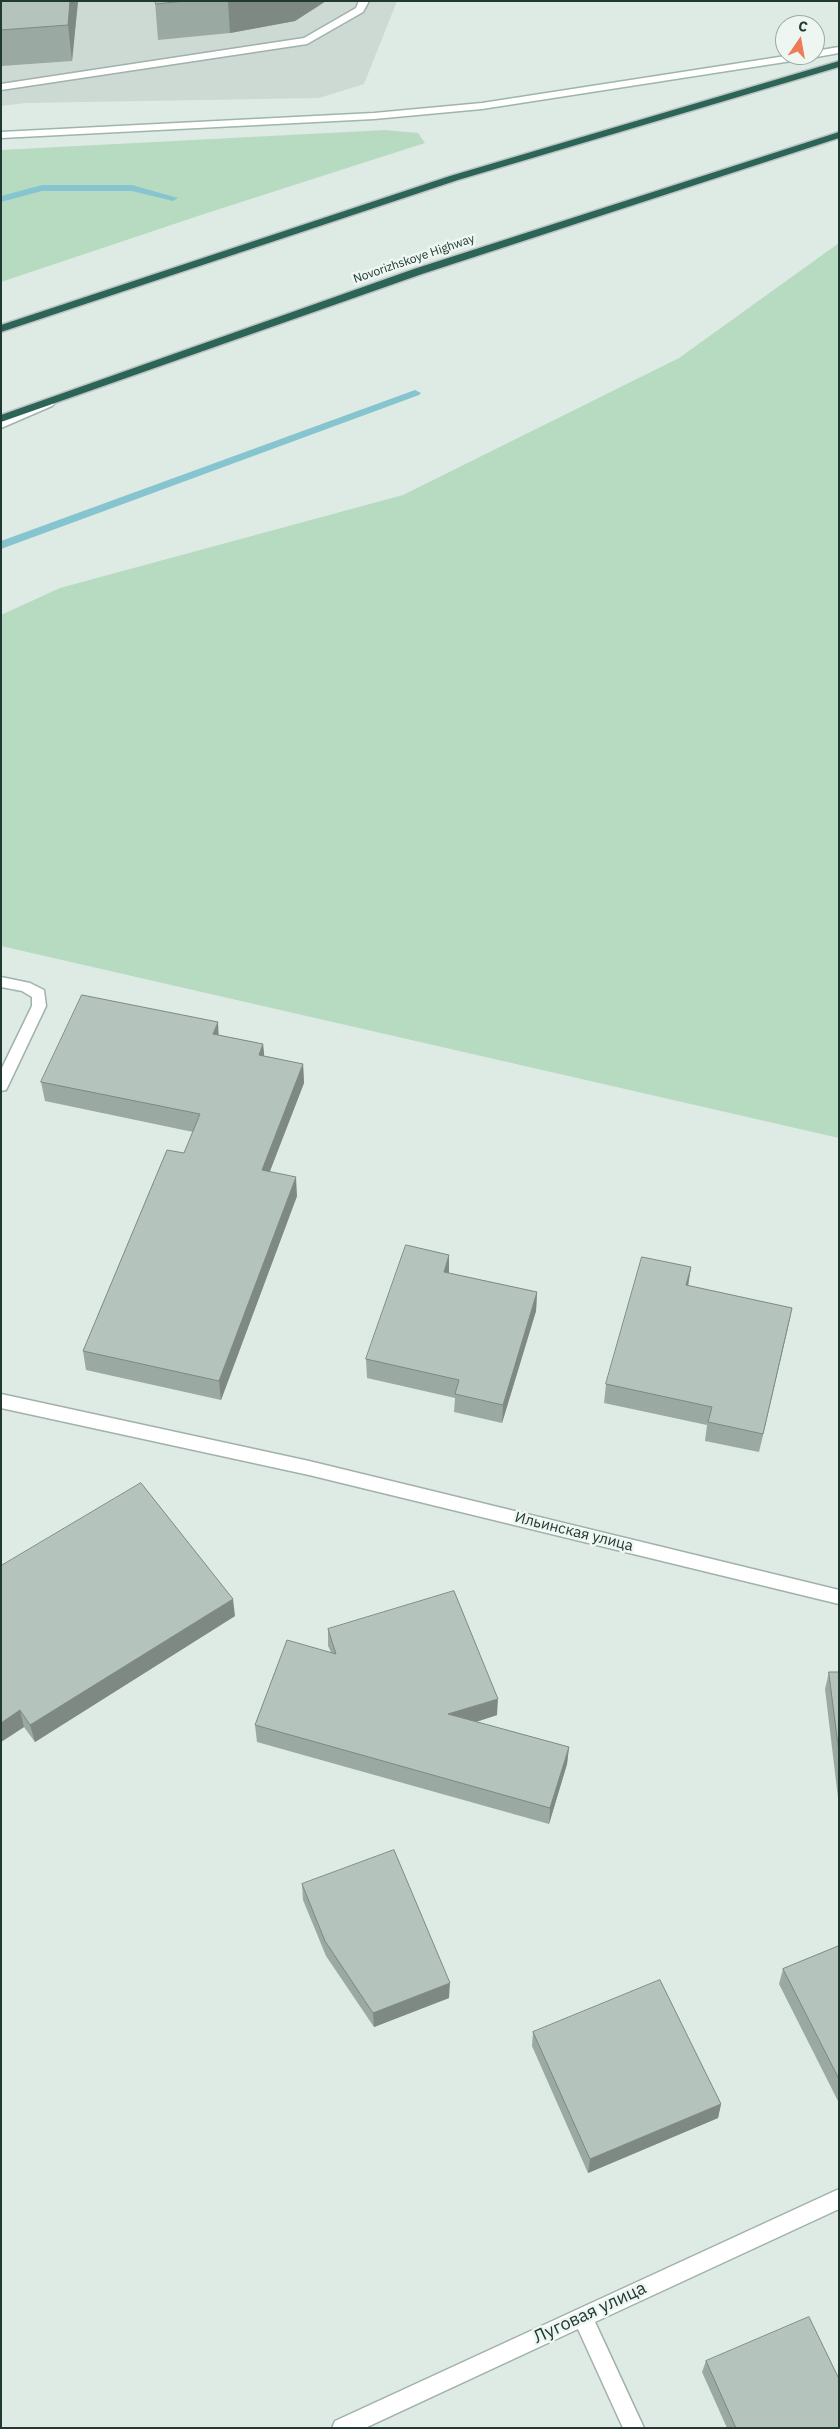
<!DOCTYPE html>
<meta charset="utf-8">
<style>
body{margin:0}
#map{position:relative;width:840px;height:2429px;overflow:hidden;background:#deeae4;font-family:"IBM Plex Sans",sans-serif}
canvas{display:block}
.frame{position:absolute;inset:0;border:2px solid #203932;pointer-events:none}
.north{position:absolute;left:775px;top:15px;width:50px;height:50px;box-sizing:border-box;background:#eef6f2;border:1px solid #9caaa5;border-radius:50%;rotate:12deg;font-size:14px;font-weight:700;line-height:20px;text-align:center;color:#203932}
.north::after{content:'';display:block;margin:auto;width:18px;height:22px;background:#ef7a57;clip-path:polygon(50% 0,100% 100%,50% 72%,0 100%)}
</style>
<div id="map">
<canvas width="840" height="2429"></canvas>
<div class="frame"></div>
<div class="north">С</div>
</div>
<script>
const ctx = document.querySelector('canvas').getContext('2d');
ctx.lineJoin = 'round';
function paint(path, color) { ctx.fillStyle = color; ctx.fill(path, 'evenodd'); }
function trace(path, color, width, dash) { ctx.strokeStyle = color; ctx.lineWidth = width; ctx.lineCap = dash ? 'butt' : 'round'; ctx.setLineDash(dash || []); ctx.stroke(path); }
function drawText(font, color, halo, rows, align = 'center') {
  ctx.font = font + ' "IBM Plex Sans",sans-serif'; ctx.lineWidth = 5; ctx.setLineDash([]); ctx.textBaseline = 'middle'; ctx.strokeStyle = halo; ctx.fillStyle = color; for (const [text, x, y, turn = 0] of rows) {
    ctx.save(); ctx.translate(x, y); ctx.rotate((+turn || 0) * Math.PI / 180); ctx.textAlign = isNaN(turn) ? turn : align; if (halo) ctx.strokeText(text, 0, 0); ctx.fillText(text, 0, 0); ctx.restore();
  }
}
const built = new Path2D(`
 M1 1H397L364 84 319 98 26 103 1 106Z`);
const green = new Path2D(`
 M385 130 418 133 425 143 204 214 1 282V150Z
 M839 243V1138L1 946V615L60 588 403 495 679 358Z`);
const stream = new Path2D(`
 M42 185H132L178 198 173 201 132 191H42L1 202V196Z
 M415 390 421 393 419 395 1 549V541Z`);
const lane = new Path2D(`
 M359 1H369L363 12 307 44 1 90V84L304 38 356 8Z
 M1 977 30 983 44 990 46 1006 8 1086 6 1090 1 1091V1070L32 1006V997L22 991 1 987Z
 M1 1394 309 1461 839 1590V1604L309 1475 1 1408Z
 M839 2189V2209L595 2322 644 2428H623L578 2329 365 2428H332L335 2421Z`);
const secondary = new Path2D(`
 M839 47V53L811 58 482 109 374 119 1 138V132L374 113 482 103 792 55H815V51Z
 M48 401 54 404 52 406 1 428V421Z`);
const highway = new Path2D(`
 M839 61V67L458 180 1 332V325L450 176Z
 M839 132V138L422 274 1 422V415L414 269Z`);
const wall = new Path2D(`
 M1 1H78L72 61 1 66Z
 M155 1H326L295 21 230 33 158 40Z
 M219 1035 263 1044 264 1056 303 1064 304 1083 270 1171 297 1196 221 1400 86 1370 83 1351 184 1153 193 1132 45 1101 41 1082Z
 M691 1267 688 1286 792 1308 788 1327 759 1452 705 1441 707 1425 604 1403 606 1384Z
 M449 1273 537 1292 536 1311 502 1423 454 1412 455 1398 367 1378 366 1359Z
 M1 1566 235 1616 35 1742 24 1727 1 1742Z
 M328 1629 497 1715 476 1722 569 1747 567 1764 549 1824 257 1742 255 1725 331 1652 328 1646Z
 M829 1672H839V1806L825 1689Z
 M302 1884 449 1998 374 2027 326 1956 303 1900Z
 M839 1946V2103L779 1984 783 1969Z
 M533 2032 721 2104 718 2118 588 2173 532 2046Z
 M706 2361 839 2428H727L702 2372Z`);
const shadedWall = new Path2D(`
 M70 1H78L72 61 68 25Z
 M228 1H326L295 21 230 33Z
 M218 1022 219 1042 213 1034Z
 M263 1044 265 1064 259 1055Z
 M303 1064 304 1083 263 1189 262 1170Z
 M296 1177 297 1196 221 1400 219 1381Z
 M449 1255V1274L444 1272Z
 M691 1267 688 1286 686 1285Z
 M537 1292 536 1311 502 1423 503 1405Z
 M792 1308 788 1327 759 1452 763 1434Z
 M233 1599 235 1616 35 1742 30 1725Z
 M498 1699 497 1715 448 1731V1714Z
 M20 1710 24 1727 1 1742V1723Z
 M569 1747 567 1764 549 1824 550 1808Z
 M450 1983 449 1998 374 2027 373 2013Z
 M721 2104 718 2118 588 2173 590 2159Z`);
const building = new Path2D(`
 M1 1H70L68 25 1 30Z
 M155 1H185L156 4Z
 M82 995 218 1022 213 1034 263 1044 259 1055 303 1064 262 1170 296 1177 219 1381 83 1351 167 1150 184 1153 200 1114 41 1082Z
 M406 1245 449 1255 444 1272 537 1292 503 1405 455 1394 459 1380 366 1359Z
 M642 1257 691 1267 686 1285 792 1308 763 1434 708 1422 712 1407 606 1384Z
 M141 1483 233 1599 30 1725 20 1710 1 1723V1566Z
 M454 1591 498 1699 448 1714 569 1747 550 1808 255 1725 287 1640 336 1654 328 1629Z
 M829 1672H839V1752Z
 M394 1850 450 1983 373 2013 325 1941 302 1884Z
 M839 1946V2079L783 1969Z
 M660 1980 721 2104 590 2159 533 2032Z
 M809 2317 839 2379V2428H736L706 2361Z`);
const farStreetnames = [
 ["Novorizhskoye Highway",414,259,-19]
];
const streetNames = [
 ["Ильинская улица",574,1532,14]
];
const nearStreetnames = [
 ["Луговая улица",590,2313,-25]
];
paint(built, '#cdd9d3');
paint(green, '#b7dbc0');
paint(stream, '#86c5cf');
trace(lane, '#a1b1ab', 3);
trace(secondary, '#9eb5ac', 3);
trace(highway, '#bcc4c2', 3);
paint(lane, '#fff');
paint(secondary, '#fff');
paint(highway, '#2c6458');
paint(wall, '#9ba9a3');
paint(shadedWall, '#7e8984');
paint(building, '#b4c4bd');
trace(building, '#7e8984', 1);
drawText('12px', '#203932', '#eef6f2', farStreetnames);
drawText('15px', '#203932', '#eef6f2', streetNames);
drawText('18px', '#203932', '#eef6f2', nearStreetnames);
</script>
